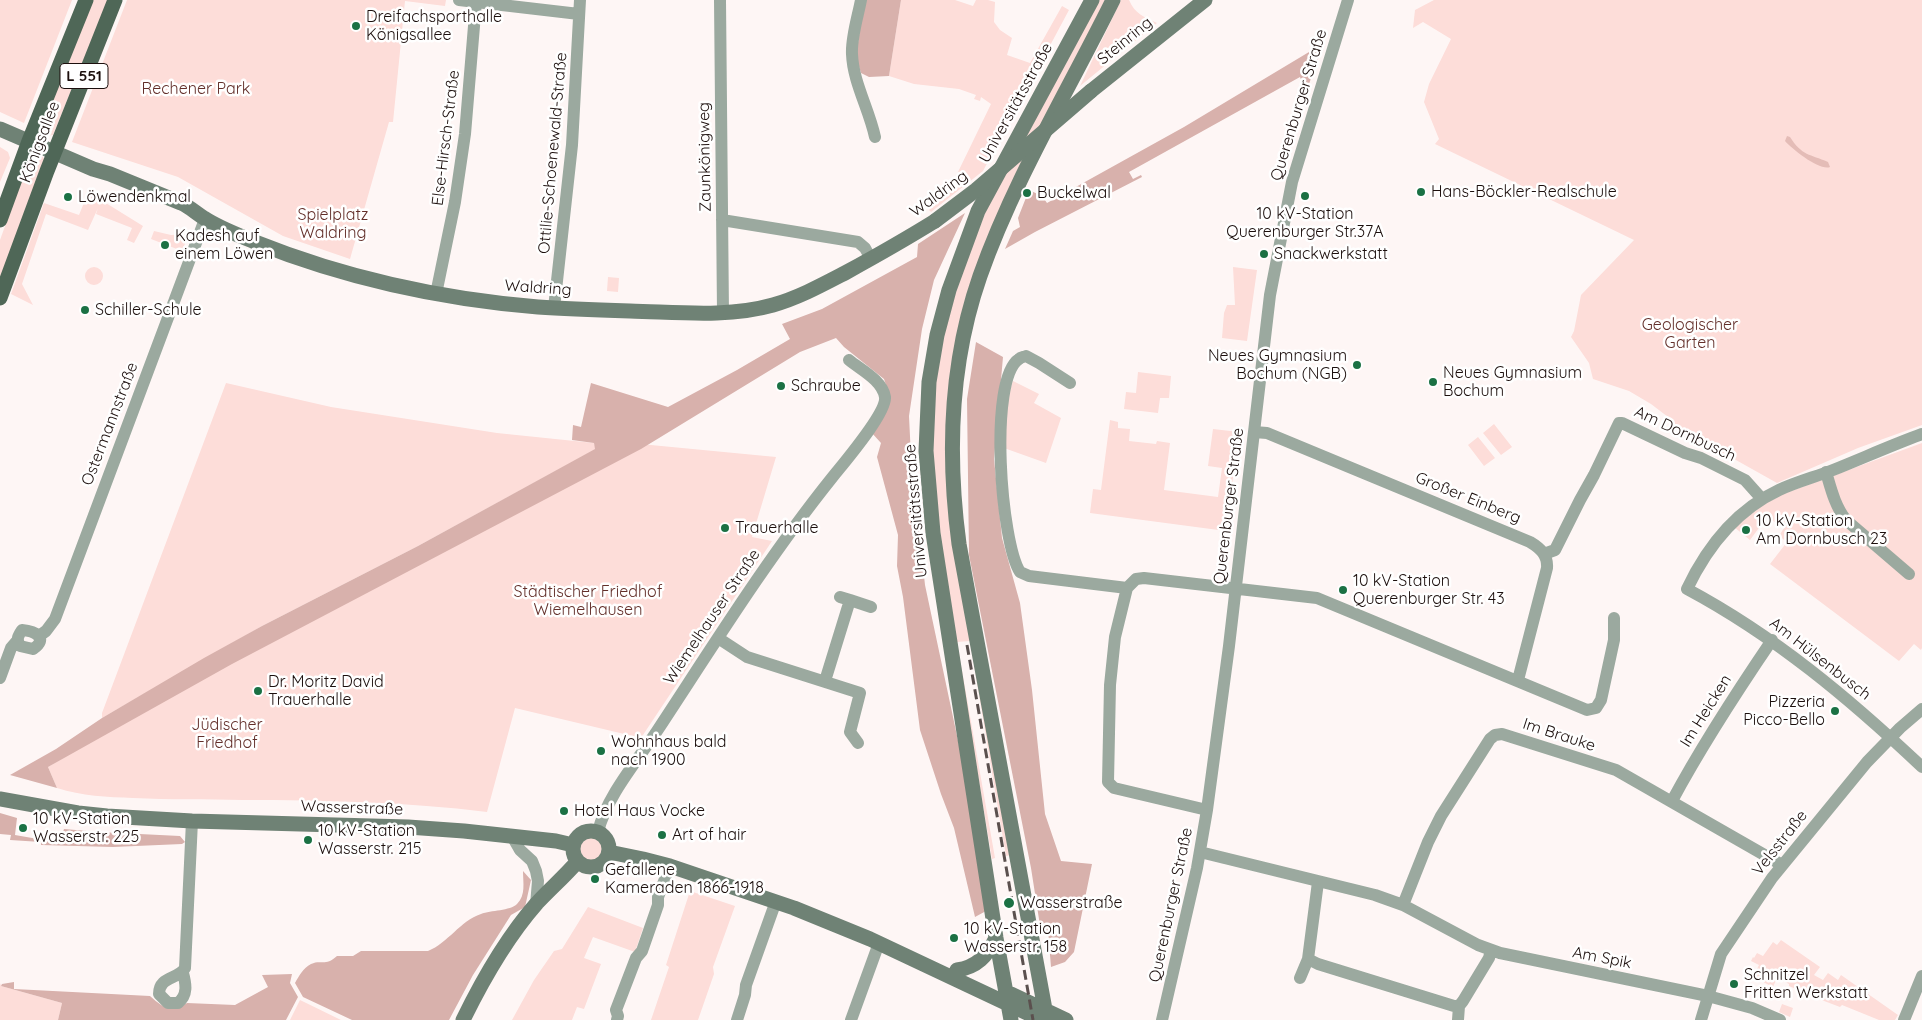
<!DOCTYPE html>
<meta charset="utf-8">
<style>
body{margin:0}
canvas{display:block;background:#fef6f5}
</style>
<canvas width="1922" height="1020"></canvas>
<script>
const ctx = document.querySelector('canvas').getContext('2d');
ctx.lineJoin = 'round';
function paint(path, color) { ctx.fillStyle = color; ctx.fill(path, 'evenodd'); }
function trace(path, color, width, dash) { ctx.strokeStyle = color; ctx.lineWidth = width; ctx.lineCap = dash ? 'butt' : 'round'; ctx.setLineDash(dash || []); ctx.stroke(path); }
function drawText(font, color, halo, rows, align = 'center') {
  ctx.font = font + ' Quicksand,sans-serif'; ctx.lineWidth = 5; ctx.setLineDash([]); ctx.textBaseline = 'middle'; ctx.strokeStyle = halo; ctx.fillStyle = color; for (const [text, x, y, turn = 0] of rows) {
    ctx.save(); ctx.translate(x, y); ctx.rotate((+turn || 0) * Math.PI / 180); ctx.textAlign = isNaN(turn) ? turn : align; if (halo) ctx.strokeText(text, 0, 0); ctx.fillText(text, 0, 0); ctx.restore();
  }
}
const green = new Path2D(`
 M0 0H72L24 123 0 112Z
 M92 0H108L55 130 53 135 46 136 41 130Z
 M127 0H446L445 6 405 1 393 122H389L350 259 283 236 178 177 72 142Z
 M901 0H955L973 6 976 0H988L995 2 994 22 1000 30 1012 38 1007 55 1030 63 1062 6 1069 10 983 171 931 212 929 210 963 175 958 172 991 104 981 97 980 101 974 99 976 95 959 89 914 84 889 76Z
 M1098 0H1106L996 222 948 412 1011 855 1006 856 970 641 957 642 995 858 992 859 951 615 932 472 934 389 944 325 981 220Z
 M1121 0H1129C1135 14 1144 17 1157 23L1080 86Z
 M1434 0H1922V425L1858 448 1777 483 1727 455 1688 436 1685 438 1672 420 1651 404 1629 391 1593 379 1589 363 1571 337 1574 331 1581 295 1634 240 1435 144 1439 139 1424 102 1429 84 1451 39 1423 22 1413 28 1415 10Z
 M0 147 8 152 10 158 0 182Z
 M37 154 40 155 45 159 0 284V240L30 157Z
 M88 193 102 197 101 200 143 226 134 243 127 240 132 228 96 214 98 208 88 230 46 214 22 284 33 305 11 294 44 203 79 215Z
 M154 231 171 235 189 234 182 251 151 239Z
 M1233 267 1257 270 1247 341 1222 338 1224 313 1227 305H1235Z
 M85 276a9 9 0 1 1 18 0a9 9 0 1 1-18 0Z
 M608 277 619 278 618 292 607 291Z
 M1138 372 1171 376 1169 398H1160L1158 413 1124 409 1126 392 1136 393Z
 M1013 381 1039 394 1034 403 1061 418 1046 463 1004 448 1006 402Z
 M226 383 331 407 497 433 594 443 596 449 418 546 262 626 102 718V713Z
 M1110 420 1118 422V428L1130 429 1129 441 1156 444 1157 441 1170 443 1164 490 1218 497 1222 468 1208 466 1213 429 1239 432 1226 531 1090 513 1093 489 1101 490Z
 M1494 424 1512 447 1501 455 1483 433Z
 M1478 437 1495 458 1484 466 1468 445Z
 M630 443 776 457 752 537 772 541 641 738 515 708 487 812C407 802 324 800 243 800 206 799 170 800 133 798 107 797 82 796 57 788L48 767 184 685Z
 M1922 443V648L1921 650 1914 644 1899 661 1770 564 1787 542 1779 536 1784 528 1767 517 1750 540 1734 527 1760 506 1783 494Z
 M580 849a11 11 0 1 1 22 0a11 11 0 1 1-22 0Z
 M690 891 735 906 713 967 714 974 698 1020H651L669 967 666 965Z
 M588 907 643 928 635 952 593 937 584 958 601 964 584 1009 577 1007 572 1020H512L534 980 554 951 562 949Z
 M1781 940 1820 967 1814 975 1823 980 1828 973 1838 980 1841 975 1898 1015 1895 1020H1879L1842 1005 1840 1007 1803 993V992L1789 986V984L1777 978 1773 987 1753 977 1759 965 1751 961 1753 957 1754 958 1757 953 1763 956 1773 942 1777 945Z
 M0 983 1 986 62 1003 58 1020H0Z
 M300 1000 341 1020H290Z
 M1782 1004 1793 1008 1790 1017 1779 1012Z`);
const forest = new Path2D(`
 M864 0H901L889 76 869 77 861 73 856 57Z
 M1324 43 1306 92 1300 77 1129 172 1133 179 1141 175 1142 177 1035 232 1005 249 1013 231 1020 227 1018 218 1029 190 1042 196 1047 203 1184 127Z
 M965 213 934 280 922 329 909 416 911 457 925 585 967 783 986 911 975 917 954 828 941 794 920 730 903 597 897 566 898 535 877 457 881 443 871 432 890 397 884 379 844 347 836 338 800 352 641 449 232 664 48 767 57 788 10 775 56 749 102 718 204 658 262 626 418 546 595 449 594 443 572 440 573 425 581 427 591 383 668 407 737 370 790 339 782 324 822 309 917 257 918 244Z
 M976 342 1003 357 994 459 1002 538 1020 603 1032 690 1045 814 1061 861 1092 864 1074 952 1065 962 1051 967 1048 931 1041 932 1031 868 969 555 967 399Z
 M0 813 17 818 15 835 55 842 58 834 62 835 64 829 99 832 180 836 185 842 182 844 113 847 41 845V842L10 840 11 835 0 834Z
 M523 871 531 880 525 907 511 915 473 975 449 1020H352L303 997 295 983C299 976 303 968 311 964 321 959 325 967 337 956H353L361 951H428C448 943 460 921 481 914 491 910 510 911 517 904 526 895 523 883 523 871Z
 M292 974 290 983 298 997 286 1020H58L62 1003 1 986 2 984 14 982V989L150 996C162 1007 172 1014 187 1003L235 1005 268 987 262 975Z`);
const water = new Path2D(`
 M1787 136 1790 137C1802 156 1810 154 1828 162L1830 167C1820 171 1793 150 1785 141Z`);
const street = new Path2D(`
 M459 0 579 14
 M720 0 723 313
 M861 0C858 16 851 38 852 54 853 82 869 109 875 137
 M722 220 858 242 865 248 871 259
 M436 294 455 202 465 134 476 2
 M554 308 572 145 580 0
 M1070 383 1039 363 1026 356C1024 357 1021 357 1019 359 988 379 1001 543 1020 572L1029 576 1127 588
 M1254 432 1267 433 1530 542C1540 548 1548 555 1547 568L1518 680
 M1922 434C1892 445 1863 458 1833 470 1815 477 1796 482 1779 490 1736 510 1707 547 1687 589 1775 636 1850 699 1922 767
 M1826 472C1831 489 1835 506 1846 520L1909 574
 M1544 554 1555 550 1580 500 1594 475 1619 423H1622L1685 453 1701 458 1745 480 1762 499
 M850 600 871 607
 M22 630C35 631 49 638 33 649L20 646C16 639 18 636 22 630Z
 M39 636 46 631 55 619 205 219
 M718 638 747 657 860 693 850 732 858 743
 M0 678 11 648 17 641
 M825 681 850 600 840 597
 M1672 801C1702 745 1736 693 1772 640
 M1207 810 1114 788 1108 782 1110 685 1115 637 1127 588 1136 579 1144 578 1317 598 1587 710 1596 708 1601 700 1614 640V618
 M598 832C606 797 637 761 657 731 713 646 767 559 831 479 842 465 887 413 885 397 882 380 861 370 849 360
 M512 836 520 850 532 861 536 871 538 881 536 905
 M1200 852 1375 895 1403 905 1478 945 1500 953 1708 996 1752 1008 1780 1020
 M1318 882 1308 959 1318 964 1454 1006H1459L1463 1001 1489 958 1491 950
 M1403 905 1428 842 1441 816 1490 739 1495 735 1502 734 1616 770 1782 865
 M183 973C186 984 188 995 178 1003H168L159 994C159 976 178 980 185 968L192 821
 M1300 978 1308 959
 M617 1020 618 1016 616 1010 636 958 642 951 658 905V897L670 866
 M737 1020 745 995 746 985 776 901
 M851 1020 879 943
 M1162 1020 1197 868 1207 810 1229 646 1270 295 1292 182 1348 0
 M1458 1020 1459 1006
 M1701 1020 1721 954 1772 878 1867 762 1900 728 1922 709
 M1904 1020 1922 976`);
const secondary = new Path2D(`
 M1091 91 1205 0
 M0 129 93 169 110 174 181 203C190 207 196 213 204 218 219 228 238 235 255 242 345 278 441 299 538 307 568 309 599 310 630 311 677 312 727 318 773 305 798 298 822 285 845 273 876 256 906 239 935 221
 M0 799 78 813 107 816 192 821 408 827 464 831 556 841 573 845
 M573 849a18 18 0 1 1 36 0a18 18 0 1 1-36 0Z
 M609 852 643 859 670 866 794 908 870 939 1042 1020
 M957 970C977 967 987 956 996 938
 M1011 994 1066 1020
 M463 1020C482 981 508 936 537 903 550 889 565 876 577 862
 M1011 1020 996 938 933 533 926 451 929 382 937 335 949 290 978 211 1092 0
 M1047 1020 959 544C947 454 950 362 980 276 1014 180 1068 91 1113 0`);
const primary = new Path2D(`
 M0 220 29 141 86 0
 M0 298 47 171 115 0`);
const rail = new Path2D(`
 M967 645 1033 1020`);
const secondaryBridge = new Path2D(`
 M935 221 976 190 1091 91`);
const markers = [
 [356,26,5,"#1b7144"],
 [1421,192,5,"#1b7144"],
 [1027,193,5,"#1b7144"],
 [1305,196,5,"#1b7144"],
 [68,197,5,"#1b7144"],
 [165,245,5,"#1b7144"],
 [1264,254,5,"#1b7144"],
 [85,310,5,"#1b7144"],
 [1357,365,5,"#1b7144"],
 [1433,382,5,"#1b7144"],
 [781,386,5,"#1b7144"],
 [725,528,5,"#1b7144"],
 [1746,530,5,"#1b7144"],
 [1343,590,5,"#1b7144"],
 [258,691,5,"#1b7144"],
 [1835,711,5,"#1b7144"],
 [601,751,5,"#1b7144"],
 [564,811,5,"#1b7144"],
 [23,828,5,"#1b7144"],
 [662,835,5,"#1b7144"],
 [308,840,5,"#1b7144"],
 [595,879,5,"#1b7144"],
 [1009,903,6,"#1b7144"],
 [954,938,5,"#1b7144"],
 [1734,984,5,"#1b7144"]
];
const shields = [
 [84,76,48]
];
const shieldNames = [
 ["L 551",84,76]
];
const poiNames = [
 ["Dreifachsporthalle",366,17],
 ["Königsallee",366,35],
 ["Hans-Böckler-Realschule",1431,192],
 ["Buckelwal",1037,193],
 ["Löwendenkmal",78,197],
 ["10 kV-Station",1305,214,"center"],
 ["Querenburger Str.37A",1305,232,"center"],
 ["Kadesh auf",175,236],
 ["einem Löwen",175,254],
 ["Snackwerkstatt",1274,254],
 ["Schiller-Schule",95,310],
 ["Neues Gymnasium",1347,356,"right"],
 ["Bochum (NGB)",1347,374,"right"],
 ["Neues Gymnasium",1443,373],
 ["Bochum",1443,391],
 ["Schraube",791,386],
 ["10 kV-Station",1756,521],
 ["Am Dornbusch 23",1756,539],
 ["Trauerhalle",735,528],
 ["10 kV-Station",1353,581],
 ["Querenburger Str. 43",1353,599],
 ["Dr. Moritz David",268,682],
 ["Trauerhalle",268,700],
 ["Pizzeria",1825,702,"right"],
 ["Picco-Bello",1825,720,"right"],
 ["Wohnhaus bald",611,742],
 ["nach 1900",611,760],
 ["Hotel Haus Vocke",574,811],
 ["10 kV-Station",33,819],
 ["Wasserstr. 225",33,837],
 ["10 kV-Station",318,831],
 ["Wasserstr. 215",318,849],
 ["Art of hair",672,835],
 ["Gefallene",605,870],
 ["Kameraden 1866-1918",605,888],
 ["Wasserstraße",1020,903],
 ["10 kV-Station",964,929],
 ["Wasserstr. 158",964,947],
 ["Schnitzel",1744,975],
 ["Fritten Werkstatt",1744,993]
];
const streetNames = [
 ["Steinring",1125,41,-39],
 ["Universitätsstraße",1016,103,-61],
 ["Querenburger Straße",1299,105,-73],
 ["Else-Hirsch-Straße",446,138,-83],
 ["Königsallee",40,142,-69],
 ["Ottilie-Schoenewald-Straße",553,153,-85],
 ["Zaunkönigweg",705,157,-91],
 ["Waldring",939,194,-36],
 ["Waldring",538,288,4],
 ["Ostermannstraße",110,424,-69],
 ["Am Dornbusch",1685,434,25],
 ["Großer Einberg",1468,498,22],
 ["Querenburger Straße",1229,506,-83],
 ["Universitätsstraße",916,511,-95],
 ["Wiemelhauser Straße",712,617,-56],
 ["Am Hülsenbusch",1820,659,38],
 ["Im Heicken",1706,711,-58],
 ["Im Brauke",1559,735,18],
 ["Wasserstraße",352,808,2],
 ["Velsstraße",1780,843,-52],
 ["Querenburger Straße",1171,905,-78],
 ["Am Spik",1602,958,11]
];
const parkNames = [
 ["Rechener Park",196,89],
 ["Spielplatz",333,215],
 ["Waldring",333,233],
 ["Geologischer",1690,325],
 ["Garten",1690,343],
 ["Städtischer Friedhof",588,592],
 ["Wiemelhausen",588,610],
 ["Jüdischer",227,725],
 ["Friedhof",227,743]
];
paint(green, '#fdddd9');
paint(forest, '#d8b1ac');
paint(water, '#e4bcb7');
trace(street, '#9ba99f', 12);
trace(secondary, '#6f8275', 15);
trace(primary, '#4f6757', 15);
trace(rail, '#5b504e', 3, [10, 5]);
trace(secondaryBridge, '#6f8275', 15);
for (const [x, y, r, color] of markers) { const dot = new Path2D(); dot.arc(x, y, r, 0, 2 * Math.PI); ctx.fillStyle = color; ctx.fill(dot); trace(dot, '#fff', 2); }
for (const [x, y, w] of shields) { const box = new Path2D(); box.roundRect(x - w / 2, y - 12.5, w, 25, 4); ctx.fillStyle = '#fff'; ctx.fill(box); trace(box, '#1c0f0d', 1); }
drawText('bold 15px', '#1c0f0d', null, shieldNames);
drawText('16px', '#1c0f0d', '#fff', poiNames, 'left');
drawText('16px', '#1c0f0d', '#fff', streetNames);
drawText('16px', '#632f2a', '#fff', parkNames);
</script>
